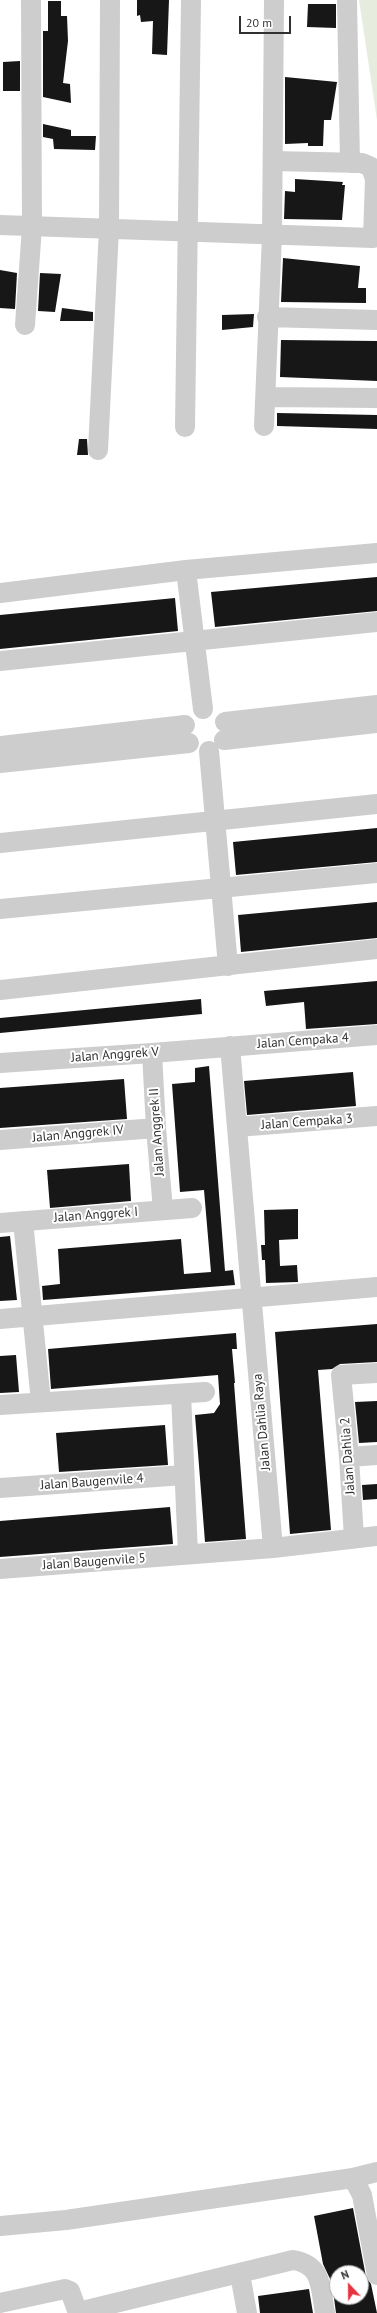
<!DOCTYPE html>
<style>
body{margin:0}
#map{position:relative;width:377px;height:2313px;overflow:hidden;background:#fff;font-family:"PT Sans",sans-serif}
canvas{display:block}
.north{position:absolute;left:329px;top:2265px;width:40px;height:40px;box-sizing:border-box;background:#fff;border:1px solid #acacac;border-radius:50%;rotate:338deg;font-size:11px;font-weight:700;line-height:16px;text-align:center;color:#303030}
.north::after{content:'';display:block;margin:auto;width:14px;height:18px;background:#e5343f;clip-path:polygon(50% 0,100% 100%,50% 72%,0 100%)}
.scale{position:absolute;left:239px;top:16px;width:52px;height:18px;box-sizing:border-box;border:2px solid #303030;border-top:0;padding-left:5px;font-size:12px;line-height:14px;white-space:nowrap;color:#303030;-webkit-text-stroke:3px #fff;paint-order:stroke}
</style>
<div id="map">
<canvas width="377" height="2313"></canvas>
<div class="north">N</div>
<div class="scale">20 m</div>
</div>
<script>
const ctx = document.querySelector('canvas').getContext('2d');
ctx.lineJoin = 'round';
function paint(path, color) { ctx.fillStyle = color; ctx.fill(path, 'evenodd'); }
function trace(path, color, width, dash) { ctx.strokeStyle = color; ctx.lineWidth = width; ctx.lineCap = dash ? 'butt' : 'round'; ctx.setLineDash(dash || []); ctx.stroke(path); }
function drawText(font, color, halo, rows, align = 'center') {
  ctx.font = font + ' "PT Sans",sans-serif'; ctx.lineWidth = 4; ctx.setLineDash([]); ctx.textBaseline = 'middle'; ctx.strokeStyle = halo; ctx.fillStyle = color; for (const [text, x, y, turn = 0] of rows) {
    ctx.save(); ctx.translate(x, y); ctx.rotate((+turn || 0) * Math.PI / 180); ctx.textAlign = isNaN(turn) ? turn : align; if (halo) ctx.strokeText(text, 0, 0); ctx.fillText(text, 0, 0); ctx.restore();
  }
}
const green = new Path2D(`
 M359 0H377V120Z`);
const building = new Path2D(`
 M137 0H169L167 55 152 54 153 21 141 22 140 15 137 16Z
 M48 1H61V16H67L68 41 63 83 70 84 71 103 43 97V31H48Z
 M308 4H336V28L307 27Z
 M20 61V91H3V62Z
 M285 77 337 82 331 120H324L323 146H308V143L285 144Z
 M43 124 71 130V136H96L95 150 54 149 53 139 43 137Z
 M295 179 343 182 342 185H345L342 220 284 219 285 191 295 192Z
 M283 258 360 266 358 288H366V303L281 302Z
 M0 270 17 273 15 309 0 308Z
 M40 273 61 274 55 312 38 311Z
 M62 308 93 312V321H60Z
 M254 314 253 327 222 330V315Z
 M281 340 377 341V381L280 377Z
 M277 413 377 415V429L277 426Z
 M79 439H87L88 455H77Z
 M377 577V611L215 627 211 592Z
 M175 598 178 631 0 649V615Z
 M377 828V862L236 875 233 842Z
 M377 902V938L241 952 238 915Z
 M377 981V1024L306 1029 304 1002 266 1006 264 991Z
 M201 999 202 1014 0 1033V1018Z
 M209 1066 225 1271 233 1270 235 1285 43 1300 42 1286 60 1284 58 1249 181 1239 184 1274 211 1272 204 1190 180 1192 172 1084 195 1082V1068Z
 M353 1072 356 1106 247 1115 244 1081Z
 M124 1079 127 1119 0 1128V1088Z
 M129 1164 131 1201 50 1208 47 1170Z
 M298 1209V1239L279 1240 280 1266 297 1265 298 1282 266 1283 265 1260H262L261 1245H265L264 1210Z
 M10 1236 17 1300 0 1301V1237Z
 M377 1324V1362L340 1364 332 1369 318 1370 331 1530 290 1534 275 1332Z
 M236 1333 237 1349H232L235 1383H234L246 1539 205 1542 195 1415 214 1413 220 1404 218 1375 51 1389 48 1349Z
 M16 1355 19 1392 0 1393V1356Z
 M377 1401V1442L359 1443 355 1402Z
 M165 1425 168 1465 59 1472 56 1433Z
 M377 1484V1499L363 1500 362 1485Z
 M170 1507 173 1544 0 1557V1521Z
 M353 2208 366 2277 371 2284 377 2313H336L332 2283 323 2264 314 2216ZM337 2273H361V2297H337Z
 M309 2289 313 2313H260L258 2296Z`);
const street = new Path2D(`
 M347 0 350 163
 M0 225 373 238 375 179 371 167 362 163 273 161
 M267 317 377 320
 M25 325 32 227 31 0
 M267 397 377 398
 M264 426 272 235 274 0
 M185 427 191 0
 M98 450 109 229 110 0
 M186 570 203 709
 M0 593 186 570 377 553
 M0 661 377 622
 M225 722 377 705
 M224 740 377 723
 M0 746 185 725
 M209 751 228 966
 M0 763 189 743
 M0 843 377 804
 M0 909 377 873
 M0 990 377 949
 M230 1046 273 1548
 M152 1053 156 1128 163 1210
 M0 1063 152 1053 377 1035
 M237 1127 377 1116
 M0 1140 156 1128
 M23 1221 41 1402
 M0 1223 192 1208
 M0 1319 377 1287
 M181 1394 188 1554
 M0 1405 205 1392
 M349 1457 377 1455
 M0 1488 184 1475
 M354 1538 349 1457 341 1375 377 1373
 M0 1569 273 1548 377 1536
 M353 2178 362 2195 377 2275
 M0 2226 66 2220 353 2178 377 2172
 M240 2274 247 2313
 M0 2303 65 2289 70 2291 78 2313
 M78 2312 293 2260C323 2265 320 2287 325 2313`);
const streetNames = [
 ["Jalan Cempaka 4",303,1041,-4],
 ["Jalan Anggrek V",115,1055,-4],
 ["Jalan Cempaka 3",307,1122,-4],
 ["Jalan Anggrek II",157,1132,-94],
 ["Jalan Anggrek IV",78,1134,-5],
 ["Jalan Anggrek I",96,1215,-4],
 ["Jalan Dahlia Raya",262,1422,-95],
 ["Jalan Dahlia 2",348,1456,-94],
 ["Jalan Baugenvile 4",92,1482,-4],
 ["Jalan Baugenvile 5",94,1562,-4]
];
paint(green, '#e6eddf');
paint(building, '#171717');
trace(street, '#cdcdcd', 20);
drawText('13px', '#303030', '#fff', streetNames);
</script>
